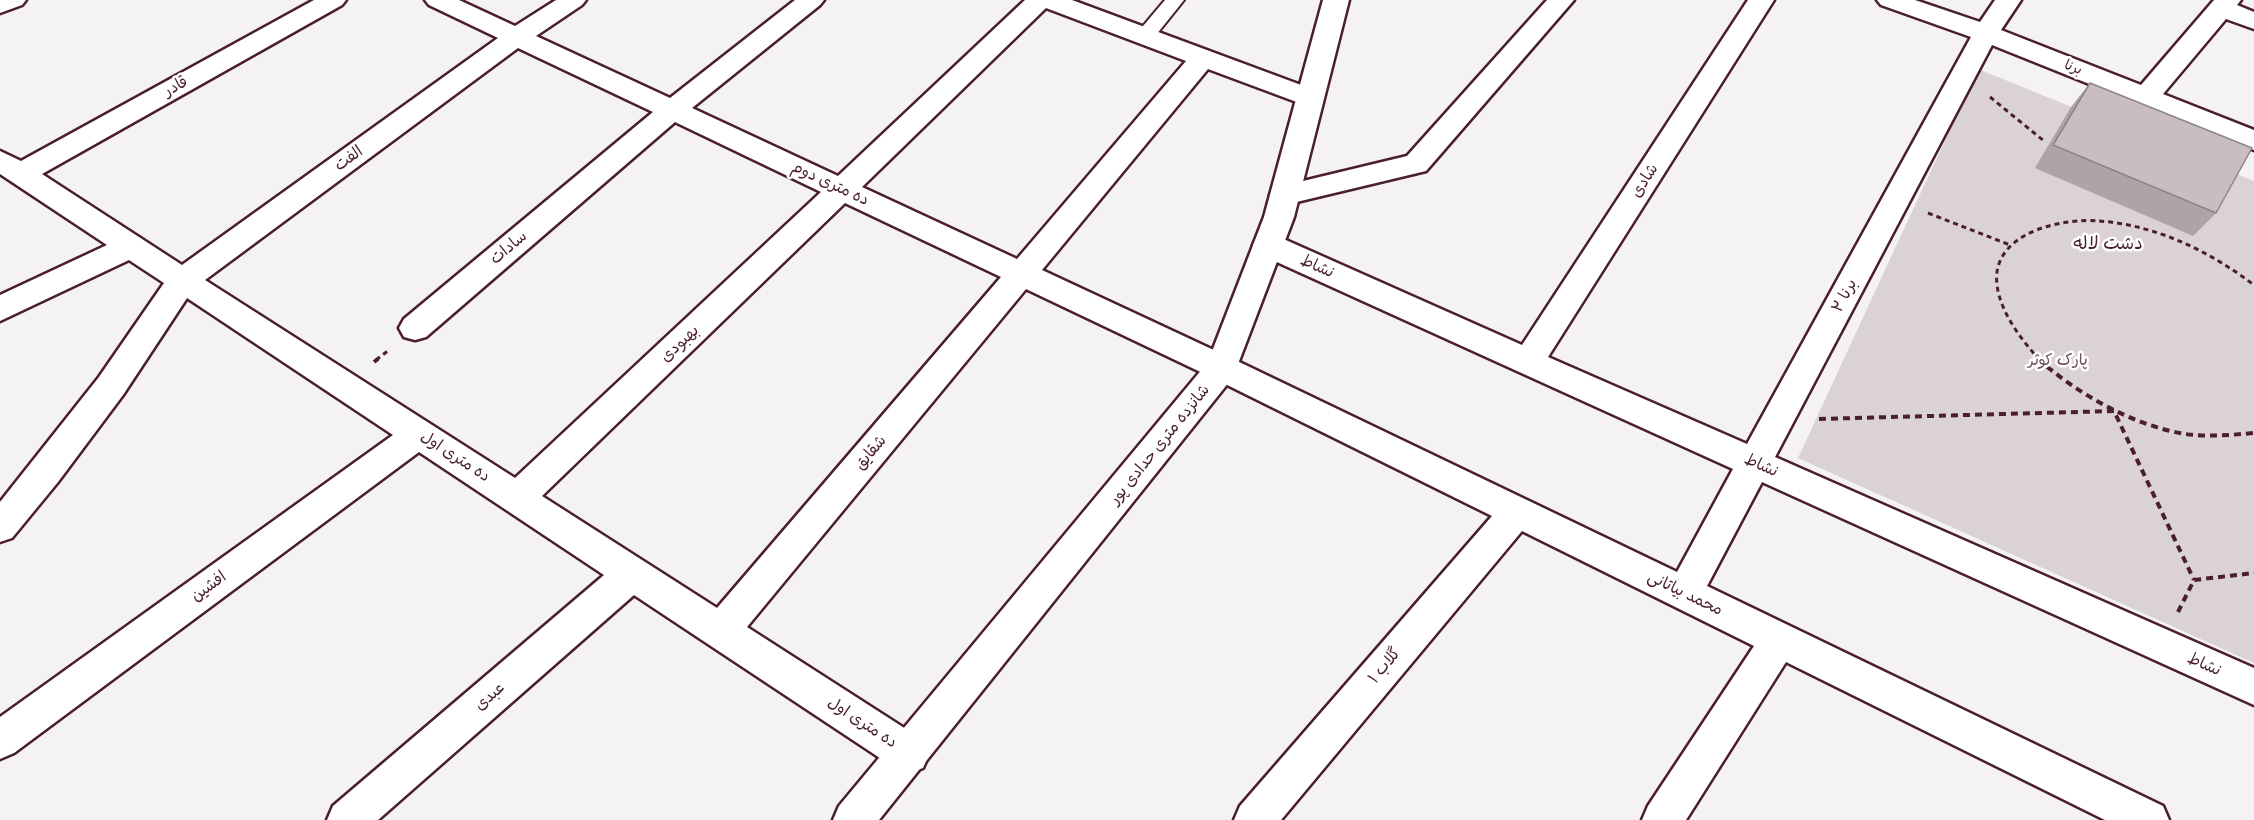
<!DOCTYPE html>
<meta charset="utf-8">
<style>
body{margin:0}
canvas{display:block;background:#f4f2f2}
</style>
<canvas width="2254" height="820"></canvas>
<script>
const ctx = document.querySelector('canvas').getContext('2d');
ctx.lineJoin = 'round';
function paint(path, color) { ctx.fillStyle = color; ctx.fill(path, 'evenodd'); }
function trace(path, color, width, dash) { ctx.strokeStyle = color; ctx.lineWidth = width; ctx.lineCap = dash ? 'butt' : 'round'; ctx.setLineDash(dash || []); ctx.stroke(path); }
function drawText(font, color, halo, rows, align = 'center') {
  ctx.font = font + ' Sriracha,"Playpen Sans Arabic",sans-serif'; ctx.lineWidth = 5; ctx.setLineDash([]); ctx.textBaseline = 'middle'; ctx.strokeStyle = halo; ctx.fillStyle = color; for (const [text, x, y, turn = 0] of rows) {
    ctx.save(); ctx.translate(x, y); ctx.rotate((+turn || 0) * Math.PI / 180); ctx.textAlign = isNaN(turn) ? turn : align; if (halo) ctx.strokeText(text, 0, 0); ctx.fillText(text, 0, 0); ctx.restore();
  }
}
const green = new Path2D(`
 M1978 69 2254 181V663L1798 458Z`);
const pathFar1 = new Path2D(`
 M1990 97 2044 141
 M1928 213 2010 245
 M376 360 389 350
 M2040 360C2020 339 1993 303 1997 272 2003 230 2065 218 2099 221 2156 225 2209 251 2254 285`);
const path = new Path2D(`
 M2038 359C2078 394 2132 425 2185 434 2208 437 2231 435 2254 433
 M374 362 378 359
 M1819 419 2114 411 2194 580
 M2178 612 2194 580 2254 573`);
const service = new Path2D(`
 M1165 0H1184L1152 40H1138L1136 36 1138 32Z`);
const minor = new Path2D(`
 M0 0H26L22 5 0 13Z
 M314 0H346L342 5 42 174 182 265 498 38 429 5 425 0H459L515 26 556 0H586L582 5 536 36 670 98 795 0H824L820 5 692 108 838 176 1025 0H1072L1320 92 1323 98 1320 104 1310 107 1208 69 1042 270 1233 359 1677 572 1733 469 1257 253 1253 245 1257 237 1268 234 1279 237 1522 345 1748 0H1774L1548 357 1747 444 1971 37 1881 5 1877 0H1915L1980 22 1995 0H2021L2001 30 2141 85 2214 0H2241L2237 5 2254 12V29L2226 19 2163 94 2254 130V150L1992 45 1775 457 2254 668V705L1762 482 1707 586 2163 806 2169 820H2105L1786 662 1686 820H1642L1648 806 1754 646 1522 531 1281 820H1234L1240 806 1492 516 1211 377 1026 289 747 627 923 740 929 754 923 768 909 773 895 768 634 595 378 820H327L333 806 604 575 419 452 14 753 0 759V717L393 435 187 298 123 395 58 482 12 538 0 542V502L99 377 164 283 129 260 0 321V295L107 245 0 174V151L21 161ZM1046 8 1186 61 1017 259 862 187ZM518 48 653 112 404 319 399 328 404 337 415 340 426 337 675 122 821 192 515 478 205 280ZM845 203 1001 277 717 608 542 496Z
 M1547 0H1574L1426 171 1284 205 1274 202 1270 195 1274 188 1407 156Z`);
const tertiary = new Path2D(`
 M1323 0H1349L1294 217 1233 377 879 820H833L839 806 1208 362 1264 217Z`);
const wall = new Path2D(`
 M2090 83 2216 213 2193 236 2035 168 2071 107Z`);
const building = new Path2D(`
 M2090 83 2252 148 2216 213 2053 145Z`);
const farStreetnames = [
 ["برنا",2073,68,22]
];
const streetNames = [
 ["قادر",176,87,-29],
 ["الفت",349,159,-36],
 ["شادی",1645,181,-57],
 ["ده متری دوم",830,184,25],
 ["سادات",509,248,-40],
 ["نشاط",1317,267,24],
 ["برنا ۲",1845,296,-62],
 ["بهبودی",680,344,-43],
 ["شانزده متری حدادی پور",1160,445,-51],
 ["شقایق",871,453,-50],
 ["ده متری اول",455,457,33],
 ["نشاط",1761,466,24],
 ["افشین",209,587,-36],
 ["محمد بیاتانی",1685,594,26],
 ["نشاط",2204,665,24],
 ["گلاب ۱",1385,666,-50],
 ["عبدی",490,697,-41],
 ["ده متری اول",862,723,33]
];
const parkNames = [
 ["پارک کوثر",2058,361]
];
const neighbourhoodNames = [
 ["دشت لاله",2108,244]
];
paint(green, '#dbd2d5');
trace(service, '#4a1f2b', 4);
trace(minor, '#4a1f2b', 5);
trace(tertiary, '#4a1f2b', 5);
trace(pathFar1, '#4a1f2b', 3, [5, 4]);
trace(path, '#4a1f2b', 4, [7, 5]);
paint(service, '#fff');
paint(minor, '#fff');
paint(tertiary, '#fff');
paint(wall, '#aea3a6');
paint(building, '#cabdc1');
trace(building, '#8d8487', 1.5);
drawText('14px', '#4a1f2b', '#fff', farStreetnames);
drawText('16px', '#4a1f2b', '#fff', streetNames);
drawText('16px', '#6e4c56', '#fff', parkNames);
drawText('18px', '#4a1f2b', '#fff', neighbourhoodNames);
</script>
